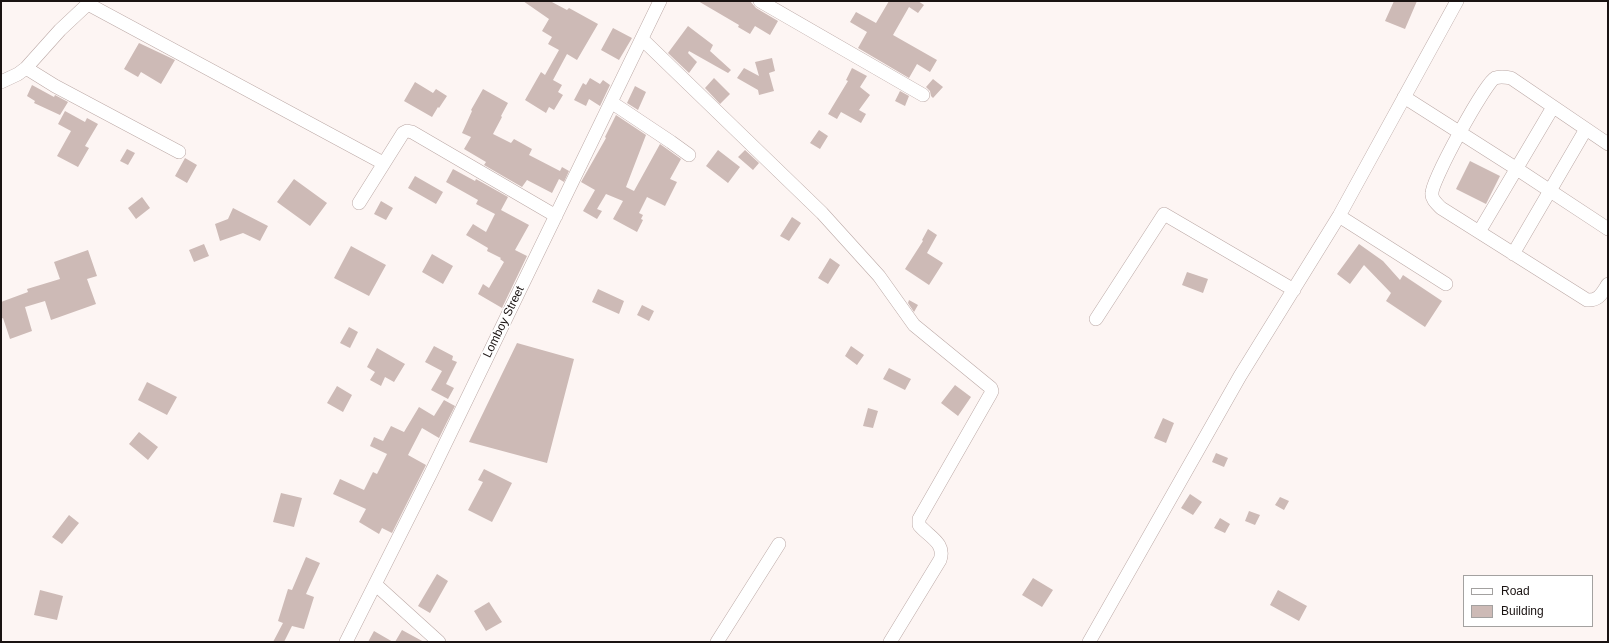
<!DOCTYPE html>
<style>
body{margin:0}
#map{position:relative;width:1609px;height:643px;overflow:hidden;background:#fdf5f3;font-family:Arial,sans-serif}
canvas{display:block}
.frame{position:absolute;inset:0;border:2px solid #1a1312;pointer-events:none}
.legend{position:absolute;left:1463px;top:575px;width:130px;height:52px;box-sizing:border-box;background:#fff;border:1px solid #a3a1a0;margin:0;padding:5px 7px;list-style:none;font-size:12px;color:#1a1312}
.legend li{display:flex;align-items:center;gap:8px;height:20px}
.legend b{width:20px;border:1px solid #a3a1a0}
</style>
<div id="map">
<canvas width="1609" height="643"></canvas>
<div class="frame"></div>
<ul class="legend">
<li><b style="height:5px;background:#fff"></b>Road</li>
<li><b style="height:11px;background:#cdbab6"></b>Building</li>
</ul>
</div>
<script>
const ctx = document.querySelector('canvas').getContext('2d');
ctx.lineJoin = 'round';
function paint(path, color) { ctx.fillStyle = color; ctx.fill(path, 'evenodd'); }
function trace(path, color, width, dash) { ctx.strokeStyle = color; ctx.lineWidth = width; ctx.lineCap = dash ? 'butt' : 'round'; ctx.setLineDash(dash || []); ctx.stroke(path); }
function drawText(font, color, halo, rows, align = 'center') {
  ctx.font = font + ' Arial,sans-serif'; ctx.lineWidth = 3.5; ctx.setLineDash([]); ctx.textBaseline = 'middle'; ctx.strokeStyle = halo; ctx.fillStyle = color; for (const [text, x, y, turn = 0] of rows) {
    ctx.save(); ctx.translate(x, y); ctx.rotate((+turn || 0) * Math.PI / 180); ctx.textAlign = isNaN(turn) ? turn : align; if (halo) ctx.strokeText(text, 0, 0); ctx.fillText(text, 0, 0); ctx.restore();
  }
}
const building = new Path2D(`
 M523 1H550L567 10 569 8 598 24 577 60 567 54 553 80 562 85 558 92 563 95 554 110 549 107 546 113 525 100 541 72 545 75 559 50 548 44 552 37 542 31 549 19Z
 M698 1H750L756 8 778 21 770 35 755 26 750 34 738 27 739 25Z
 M889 1H918L924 5 918 13 909 7 893 35 937 60 930 72 917 64 909 78 858 48 867 32 850 22 856 12 876 23Z
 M1394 1H1417L1405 29 1385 21Z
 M688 26 713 45 710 51 731 70 728 73 689 51 688 53 697 62 689 73 668 53Z
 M613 28 632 38 619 60 601 50Z
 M139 43 175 60 161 84 141 72 138 77 124 69Z
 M772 58 775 71 769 73 774 91 759 95 758 90 737 78 744 68 759 76 755 62Z
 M852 68 867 76 860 87 870 95 859 110 866 114 861 123 841 112 837 119 828 114 848 81 846 80Z
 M590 78 600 84 603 80 610 85 600 106 589 99 586 106 574 100 583 83 586 85Z
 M714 78 730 94 720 104 705 88Z
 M933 79 943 87 933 98 931 96 930 91 926 87Z
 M415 82 433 93 436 89 447 96 439 108 438 107 432 117 404 101Z
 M32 85 54 97 55 95 68 102 60 115 34 103 35 101 27 96Z
 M635 86 646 92 638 110 627 103Z
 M483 89 508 103 501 116 502 117 493 134 511 143 514 139 532 149 529 155 560 171 562 167 569 171 564 182 559 179 552 193 527 180 522 187 484 165 486 162 464 149 471 137 462 133 472 111 471 110Z
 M900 91 909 96 905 106 895 101Z
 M65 111 85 122 87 118 98 124 85 146 89 148 78 167 57 156 71 131 58 124Z
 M616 115 646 135 626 187 634 191 660 144 681 159 670 179 677 182 665 206 647 197 639 213 643 215 641 219 643 220 637 232 613 219 623 201 606 194 597 209 602 211 597 219 583 211 595 190 581 182 606 138 605 137Z
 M819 130 828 136 820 149 810 143Z
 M127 149 135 153 128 165 120 161Z
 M718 150 740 167 728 183 706 166Z
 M745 150 759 163 753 170 738 157Z
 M185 158 197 165 187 183 175 176Z
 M1470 161 1500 176 1486 204 1456 189Z
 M453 169 475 181 476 179 508 197 501 210 529 225 515 250 527 256 502 308 478 294 483 284 489 288 504 262 500 259 501 258 487 251 488 248 466 235 473 224 486 232 495 214 476 204 478 200 446 182Z
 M415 176 443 192 436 204 408 188Z
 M294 179 327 203 310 226 277 202Z
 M142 197 150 208 136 219 128 208Z
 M381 201 393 208 386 220 374 214Z
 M233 208 268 226 260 241 243 233 220 241 215 224 228 219Z
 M792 217 801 223 789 241 780 236Z
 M928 229 937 235 927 253 943 263 929 285 905 269 923 241 922 240Z
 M204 244 209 256 194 262 189 250Z
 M1359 244 1383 261 1400 280 1403 275 1442 301 1425 327 1386 301 1391 293 1364 265 1350 284 1337 274Z
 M351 246 386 265 369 296 334 278Z
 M88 250 97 276 87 279 96 304 51 320 45 301 25 307 32 331 10 339 3 318 1 319V302L28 292 27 289 60 279 54 262Z
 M432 254 453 266 443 284 422 272Z
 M830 258 840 265 828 284 818 278Z
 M1187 272 1208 279 1203 293 1182 285Z
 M598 289 624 301 619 314 592 302Z
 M909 300 918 305 914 312 908 303Z
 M642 305 654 311 649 321 637 315Z
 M349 327 358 332 350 348 340 343Z
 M517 343 574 359 547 463 469 442Z
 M434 346 453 356 452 360 457 362 446 384 454 388 448 399 431 390 442 371 425 362Z
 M851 346 864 355 857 365 845 356Z
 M377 348 405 364 394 382 385 377 381 386 370 380 375 372 367 367Z
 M889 368 911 379 905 390 883 379Z
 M147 382 177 397 167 415 138 400Z
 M955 385 971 397 958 416 941 403Z
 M337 386 352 395 343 412 327 403Z
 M444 400 455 406 439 438 422 428 408 455 426 465 392 533 382 528 379 534 359 522 366 509 333 494 340 479 364 490 373 472 377 474 387 454 370 446 374 437 383 441 391 426 404 432 419 407 434 416Z
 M868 408 878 411 873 428 863 426Z
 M1163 418 1174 423 1166 443 1154 438Z
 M139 432 158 447 148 460 129 444Z
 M1216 453 1228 458 1224 467 1212 462Z
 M484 469 512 483 492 522 468 510 483 482 478 480Z
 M281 493 302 498 294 527 273 522Z
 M1190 494 1202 502 1193 515 1181 508Z
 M1280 497 1289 501 1284 510 1275 505Z
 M1249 511 1260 515 1255 525 1245 521Z
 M69 515 79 523 62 544 52 537Z
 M1220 518 1230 524 1225 533 1214 528Z
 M306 557 320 563 306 594 314 597 304 629 292 626 284 642H273L283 623 278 621 288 589 292 590Z
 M437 574 448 581 430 613 418 606Z
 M1033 578 1053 590 1042 607 1022 595Z
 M40 590 63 596 57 620 34 615Z
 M1278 590 1307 606 1299 621 1270 605Z
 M489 602 502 622 486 631 474 611Z
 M402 630 424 642H395Z
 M374 631 393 642H368Z`);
const minor = new Path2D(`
 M760 1 923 95
 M88 4 383 163
 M642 39 822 213 879 276 914 325 991 388 992 391 990 395 919 519V525C929 537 946 543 940 560L890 642
 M26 68 55 86 179 152
 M1 82 18 74 26 68 60 30 91 1
 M1404 97 1517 169 1608 229
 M611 102 671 142 689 155
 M1608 144 1511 78C1506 77 1500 76 1495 78 1485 83 1432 180 1432 193 1431 199 1437 204 1441 208L1587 300C1599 301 1602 293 1608 284
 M359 203 403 133 407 131 412 132 556 216
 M1339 216 1446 284
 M1479 232 1553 107
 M1513 254 1586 129
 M1096 319 1164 214 1294 290
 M375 584 439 642
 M346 642 431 473 660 1
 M717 642 779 544
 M1089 642 1240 376 1339 216 1457 1`);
const streetNames = [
 ["Lomboy Street",504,322,-64]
];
paint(building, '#cdbab6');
trace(minor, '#bba8a5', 14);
trace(minor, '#fff', 13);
drawText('12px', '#1a1312', '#fff', streetNames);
</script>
